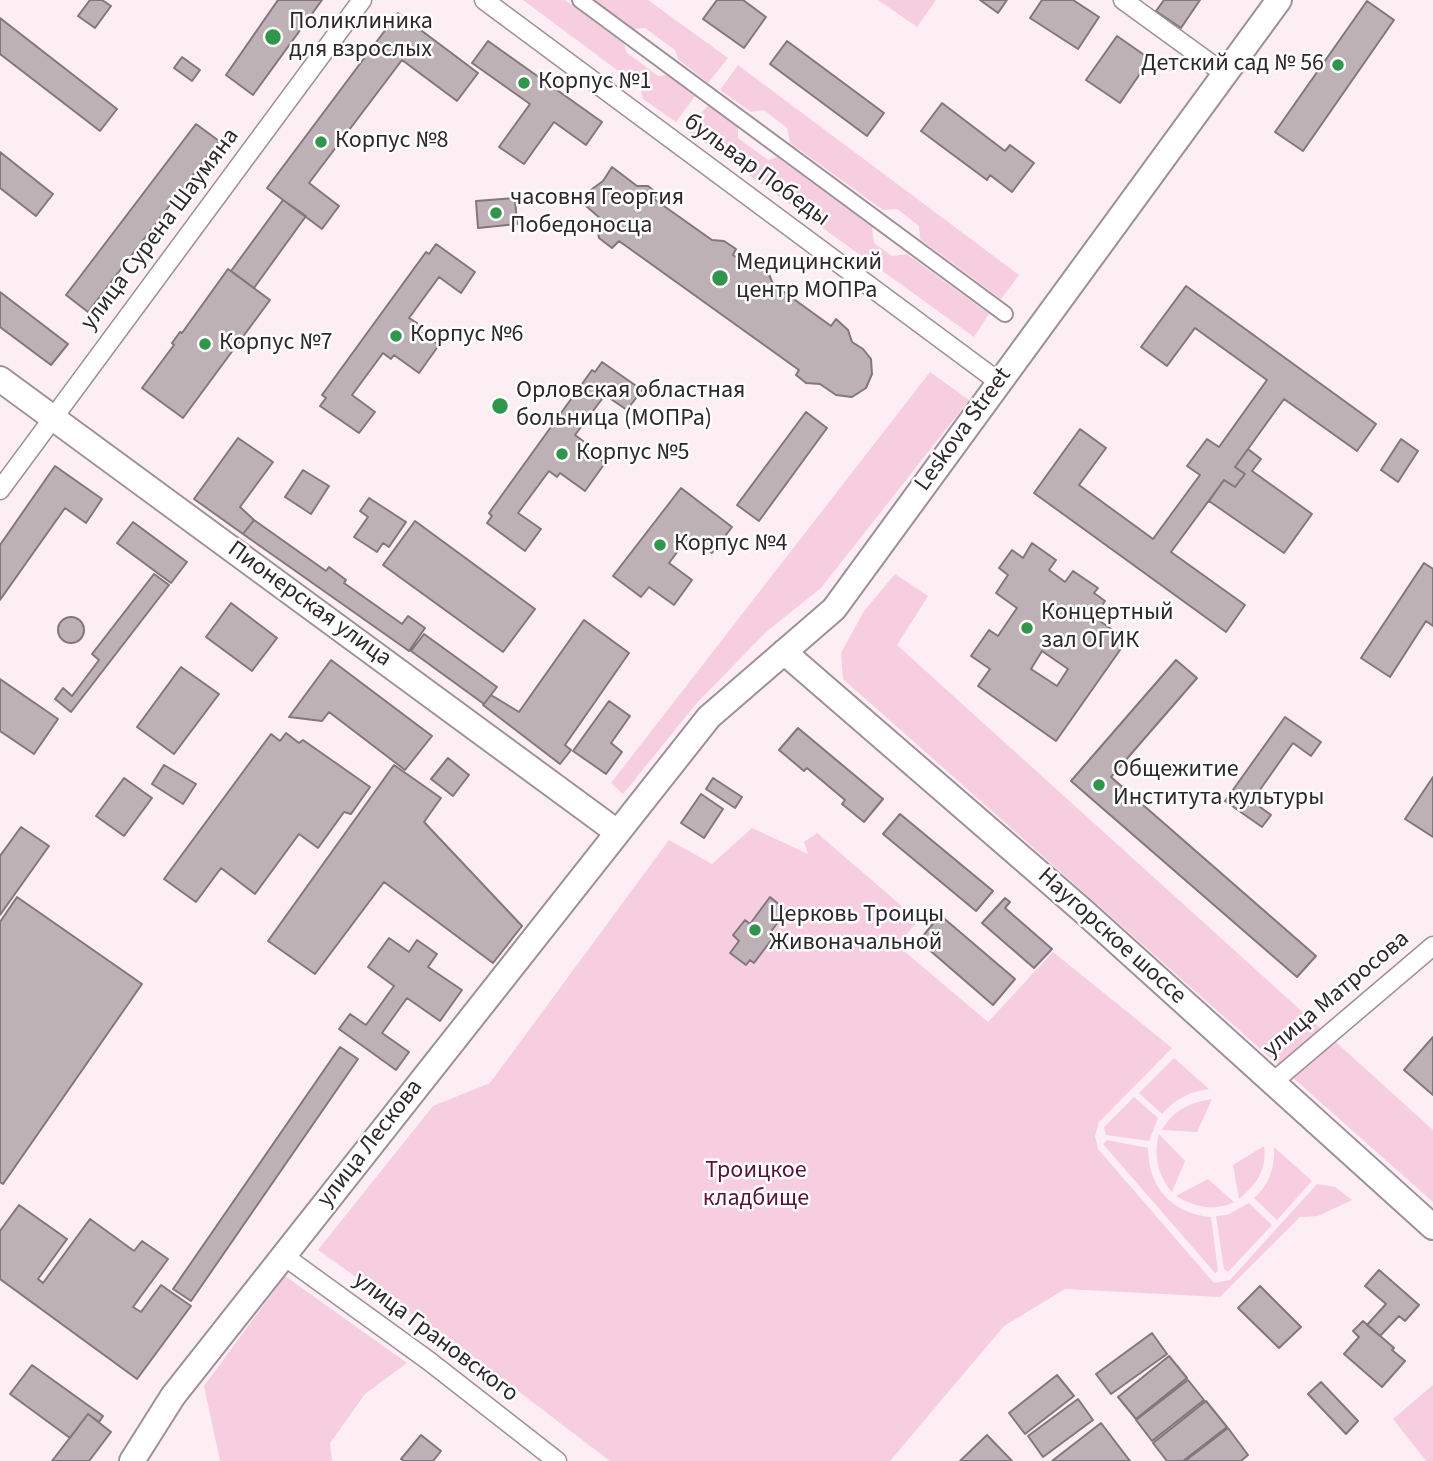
<!DOCTYPE html>
<meta charset="utf-8">
<style>
body{margin:0}
canvas{display:block;background:#fdeef4}
</style>
<canvas width="1433" height="1461"></canvas>
<script>
const ctx = document.querySelector('canvas').getContext('2d');
ctx.lineJoin = 'round';
function paint(path, color) { ctx.fillStyle = color; ctx.fill(path, 'evenodd'); }
function trace(path, color, width, dash) { ctx.strokeStyle = color; ctx.lineWidth = width; ctx.lineCap = dash ? 'butt' : 'round'; ctx.setLineDash(dash || []); ctx.stroke(path); }
function drawText(font, color, halo, rows, align = 'center') {
  ctx.font = font + ' "Source Sans 3",sans-serif'; ctx.lineWidth = 5; ctx.setLineDash([]); ctx.textBaseline = 'middle'; ctx.strokeStyle = halo; ctx.fillStyle = color; for (const [text, x, y, turn = 0] of rows) {
    ctx.save(); ctx.translate(x, y); ctx.rotate((+turn || 0) * Math.PI / 180); ctx.textAlign = isNaN(turn) ? turn : align; if (halo) ctx.strokeText(text, 0, 0); ctx.fillText(text, 0, 0); ctx.restore();
  }
}
const green = new Path2D(`
 M523 0H565L624 44 627 53 658 76 667 75 695 96 676 122 643 99 640 87Z
 M594 0H648L728 58 708 83 678 59 675 50 645 28 634 29Z
 M878 0H936L917 27Z
 M738 65 1019 275 1001 299 920 239 919 226 897 209 883 210 790 143 787 128 764 110 751 112 720 90Z
 M708 105 738 127V138L768 160 777 157 872 227 874 243 892 256 907 254 989 314 974 337 688 131Z
 M930 372 969 400 821 588 766 632 696 704 623 794 611 783Z
 M895 574 928 596 897 645 1433 1130V1202L843 679 841 653 864 611Z
 M752 828 808 854 804 842 817 833 918 920 898 946 988 1022 1053 952 1172 1048 1099 1122 1095 1136 1098 1149 1214 1283 1230 1280 1317 1184 1335 1187 1352 1200 1318 1216 1300 1217 1220 1297 1065 1289 1004 1326 890 1461H610L443 1334 380 1294 318 1250 433 1106 490 1083 669 840 712 864Z
 M1174 1058 1209 1089C1189 1092 1175 1099 1162 1114L1139 1093Z
 M1134 1097 1158 1118 1149 1141 1106 1135 1104 1127Z
 M1212 1099 1197 1132 1162 1130C1174 1109 1190 1103 1212 1099Z
 M1159 1134 1185 1161 1172 1192C1158 1175 1153 1156 1159 1134Z
 M1107 1140 1148 1148C1148 1187 1172 1214 1211 1217L1218 1271 1215 1273 1103 1144Z
 M1264 1146C1267 1170 1257 1184 1239 1199L1233 1165Z
 M1274 1147 1312 1181 1277 1220 1254 1198C1269 1185 1275 1168 1274 1147Z
 M1208 1179 1234 1202C1214 1212 1195 1207 1176 1196Z
 M1249 1203 1272 1225 1228 1272 1224 1269 1216 1216 1227 1215Z
 M285 1276 407 1363 365 1394 330 1443 332 1461H220L204 1386Z
 M1433 1385V1461H1426L1393 1419Z`);
const building = new Path2D(`
 M90 0H102L111 6 95 28 78 16Z
 M278 0H322L253 95 226 75Z
 M717 0H743L766 17 744 48 703 19Z
 M980 0H1007L998 13Z
 M1042 0H1073L1099 17 1078 49 1030 18Z
 M1164 0H1200L1181 28 1156 11Z
 M1367 1 1394 20 1303 151 1275 132Z
 M398 13 478 73 457 101 402 60 309 183 339 206 322 229 267 188Z
 M0 18 117 109 100 131 0 54Z
 M1117 36 1150 59 1120 103 1086 80Z
 M488 41 602 122 586 145 554 122 524 164 499 147 530 104 472 63Z
 M787 41 884 113 867 136 770 64Z
 M182 57 200 70 192 81 174 68Z
 M942 103 1005 151 1010 145 1034 163 1012 192 990 175 987 180 921 131Z
 M196 124 219 141 88 312 66 295Z
 M0 152 53 194 36 216 0 188Z
 M612 167 637 186H648L657 193 654 199 712 240 724 241 736 249 733 255 754 270 758 265 768 272 773 284 831 326 836 319 848 330 852 342 863 349 871 359 872 374 866 388 852 397 836 395 820 384 806 383 796 375 799 370 619 241 612 248 599 238 597 227 601 219 586 206 589 199 584 195 603 181Z
 M515 198 517 224 478 228 476 201Z
 M283 200 306 216 254 288 231 271Z
 M436 244 475 272 461 293 439 277 409 318 417 323 414 327 439 345 419 373 394 355 391 359 383 353 352 395 375 412 359 433 320 406 326 398 322 395 426 252 429 254Z
 M228 269 270 300 183 418 142 388 174 345 172 343 180 332 182 333Z
 M1186 286 1376 424 1357 451 1284 399 1235 467 1245 474 1235 487 1224 480 1171 552 1245 605 1226 632 1034 493 1080 429 1106 448 1079 485 1153 539 1200 475 1187 466 1207 439 1219 447 1267 380 1195 328 1167 366 1141 347Z
 M0 292 68 344 51 365 0 327Z
 M602 362 642 390 627 410 605 395 575 435 583 441 580 445 605 463 585 491 560 473 557 477 549 471 518 513 541 529 525 551 487 523 492 516 489 513 592 370 595 372Z
 M806 412 827 428 759 521 737 505Z
 M238 438 273 462 240 507 254 520 243 534 194 499Z
 M1401 439 1418 451 1398 482 1381 470Z
 M1248 449 1261 459 1252 471 1312 514 1284 553 1209 501 1224 480 1235 487 1245 474 1235 467Z
 M55 466 102 499 86 523 65 508 0 600V545Z
 M303 470 329 486 311 514 285 497Z
 M681 488 732 527 712 553 689 536 669 563 692 580 674 605 649 587 641 597 613 576Z
 M369 498 406 522 389 547 383 543 377 552 354 537 368 517 360 511Z
 M254 520 326 571 329 567 346 580 344 583 402 624 408 616 425 628 409 651 243 534Z
 M415 521 535 609 503 652 383 565Z
 M133 522 187 562 171 583 117 543Z
 M1032 543 1056 560 1049 570 1065 582 1073 571 1098 588 1094 593 1105 601 1094 617 1127 640 1056 741 978 686 990 669 971 656 989 630 998 636 1017 608 996 593 1008 575 999 568 1012 550 1023 558ZM1042 651 1068 669 1057 686 1031 669Z
 M1424 563 1433 569V626L1426 621 1390 677 1361 658Z
 M154 574 169 585 71 712 55 699 63 688 72 696 99 660 92 654Z
 M231 603 277 638 252 671 206 637Z
 M58 630a13 13 0 1 1 26 0a13 13 0 1 1-26 0Z
 M584 620 629 653 565 745 571 750 560 764 483 705 491 695 519 712Z
 M424 634 497 687 484 704 411 651Z
 M331 660 432 736 405 770 329 712 322 721 289 717Z
 M1176 660 1197 678 1111 777 1316 956 1297 977 1071 781Z
 M181 667 219 694 174 754 137 727Z
 M0 679 58 719 34 754 0 731Z
 M609 701 630 716 611 743 622 752 606 774 573 751Z
 M1285 717 1321 742 1311 756 1293 743 1252 801 1271 815 1262 827 1225 801Z
 M798 728 883 799 864 822 842 804 845 800 807 768 804 771 779 750Z
 M286 733 299 743 303 740 370 787 351 814 344 812 318 848 299 834 255 894 221 868 196 902 164 879 271 734 280 741Z
 M448 758 469 775 453 796 431 779Z
 M164 765 196 784 183 804 152 784Z
 M394 765 441 798 424 822 522 926 493 963 384 882 315 974 268 941Z
 M1433 777V837L1405 819Z
 M124 778 152 798 124 836 96 816Z
 M713 778 742 797 735 808 706 789Z
 M701 794 723 809 704 838 681 823Z
 M900 814 993 891 976 911 883 834Z
 M21 827 49 846 0 915V856Z
 M17 897 142 984 3 1184 0 1182V922Z
 M770 897 787 911 768 935 772 939 754 963 750 960 746 965 730 953 739 941 733 935 745 920 750 924Z
 M1005 898 1010 902 1005 908 1052 949 1034 968 982 923Z
 M940 915 1015 979 993 1005 919 941Z
 M389 938 409 952 417 940 437 954 428 967 462 990 440 1021 407 998 382 1033 409 1052 396 1070 339 1029 350 1014 366 1025 394 986 368 967Z
 M1433 1037V1095L1404 1070Z
 M340 1047 358 1059 191 1301 173 1289Z
 M19 1205 67 1239 38 1279 43 1283 90 1219 134 1251 142 1241 168 1259 133 1307 141 1312 161 1285 191 1306 137 1379 0 1279V1231Z
 M1379 1270 1419 1305 1405 1321 1399 1316 1380 1336 1367 1325 1386 1304 1365 1286Z
 M1260 1286 1301 1327 1279 1348 1238 1308Z
 M1363 1321 1394 1348 1392 1350 1405 1361 1382 1387 1344 1354 1359 1337 1353 1331Z
 M1152 1333 1167 1354 1111 1394 1096 1374Z
 M1169 1356 1187 1378 1136 1419 1118 1397Z
 M32 1365 103 1416 99 1422 88 1414 70 1438 10 1394Z
 M1057 1375 1074 1396 1025 1434 1009 1413Z
 M1188 1380 1204 1400 1152 1441 1136 1420Z
 M1321 1382 1358 1421 1346 1434 1308 1394Z
 M1078 1399 1093 1420 1043 1457 1028 1436Z
 M1206 1401 1227 1427 1183 1461H1167L1153 1443Z
 M88 1414 111 1432 89 1461H52Z
 M1101 1423 1130 1461H1052Z
 M1228 1428 1248 1455 1241 1461H1185Z
 M421 1435 441 1451 433 1461H404L401 1459Z
 M987 1435 1012 1461H960Z`);
const pedestrian = new Path2D(`
 M580 0 1005 314`);
const minor = new Path2D(`
 M484 0 999 382
 M1123 0 1225 74
 M0 490 362 0
 M1273 1082 1433 946
 M284 1256 429 1361 557 1461`);
const secondary = new Path2D(`
 M0 379 617 832
 M784 652 1082 910 1433 1227
 M132 1461 173 1396 709 717 834 609 1279 0`);
const markers = [
 [273,37,9,"#2f964c"],
 [1338,65,7,"#2f964c"],
 [524,83,7,"#2f964c"],
 [321,142,7,"#2f964c"],
 [496,213,7,"#2f964c"],
 [720,278,9,"#2f964c"],
 [396,336,7,"#2f964c"],
 [205,344,7,"#2f964c"],
 [500,406,9,"#2f964c"],
 [562,454,7,"#2f964c"],
 [660,545,7,"#2f964c"],
 [1027,628,7,"#2f964c"],
 [1099,785,7,"#2f964c"],
 [755,930,7,"#2f964c"]
];
const poiNames = [
 ["Поликлиника",289,23],
 ["для взрослых",289,51],
 ["Детский сад № 56",1324,65,"right"],
 ["Корпус №1",538,83],
 ["Корпус №8",335,142],
 ["часовня Георгия",510,199],
 ["Победоносца",510,227],
 ["Медицинский",736,264],
 ["центр МОПРа",736,292],
 ["Корпус №6",410,336],
 ["Корпус №7",219,344],
 ["Орловская областная",516,392],
 ["больница (МОПРа)",516,420],
 ["Корпус №5",576,454],
 ["Корпус №4",674,545],
 ["Концертный",1041,614],
 ["зал ОГИК",1041,642],
 ["Общежитие",1113,771],
 ["Института культуры",1113,799],
 ["Церковь Троицы",769,916],
 ["Живоначальной",769,944]
];
const streetNames = [
 ["бульвар Победы",756,171,36],
 ["улица Сурена Шаумяна",161,230,-53],
 ["Leskova Street",964,430,-54],
 ["Пионерская улица",309,605,36],
 ["Наугорское шоссе",1111,937,42],
 ["улица Матросова",1337,995,-40],
 ["улица Лескова",371,1144,-52],
 ["улица Грановского",435,1338,37]
];
const parkNames = [
 ["Троицкое",756,1172],
 ["кладбище",756,1200]
];
paint(green, '#f7cde0');
paint(building, '#beb1b6');
trace(building, '#83767c', 2);
trace(pedestrian, '#9e9196', 18);
trace(minor, '#9e9196', 21);
trace(secondary, '#9e9196', 28);
trace(pedestrian, '#fff', 14);
trace(minor, '#fff', 18);
trace(secondary, '#fff', 24);
for (const [x, y, r, color] of markers) { const dot = new Path2D(); dot.arc(x, y, r, 0, 2 * Math.PI); ctx.fillStyle = color; ctx.fill(dot); trace(dot, '#fff', 2.5); }
drawText('24px', '#2d282a', '#fff', poiNames, 'left');
drawText('24px', '#2d282a', '#fff', streetNames);
drawText('24px', '#5a123c', '#fff', parkNames);
</script>
